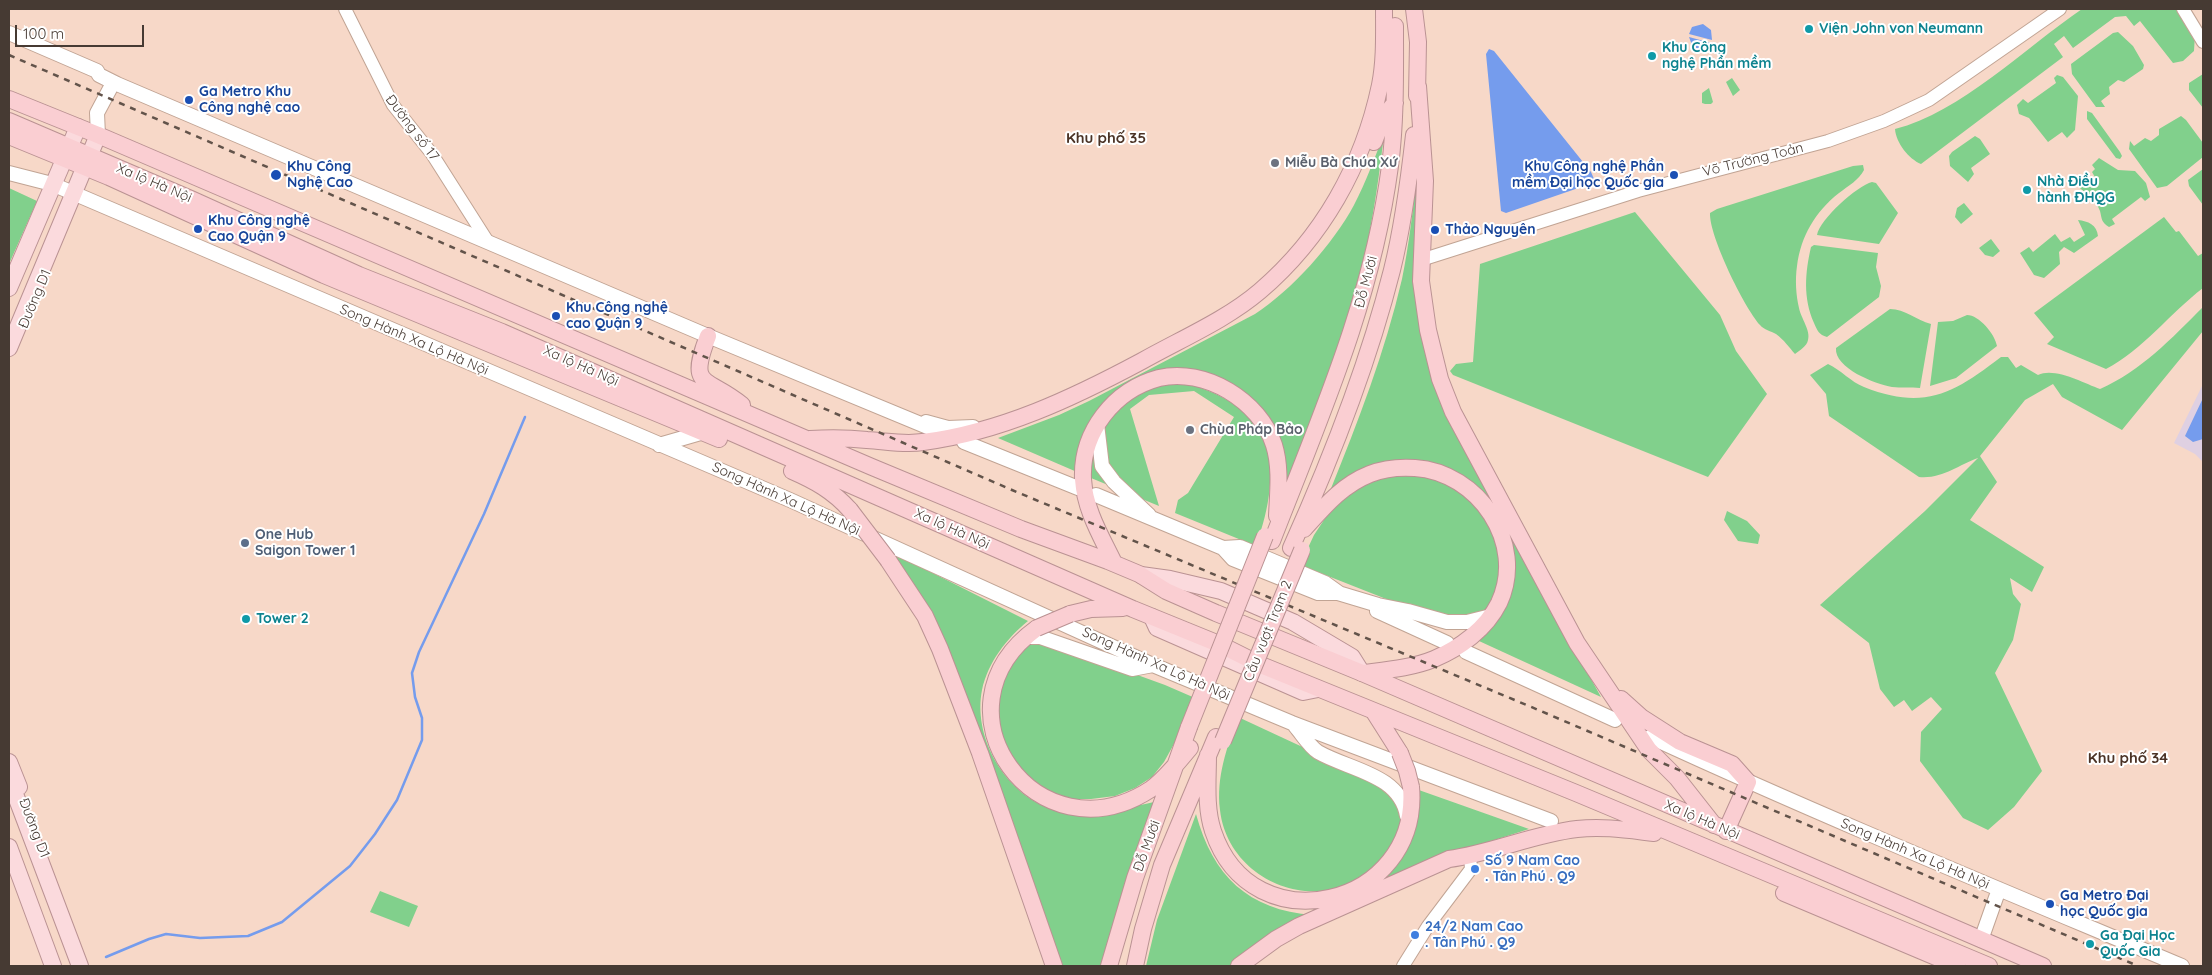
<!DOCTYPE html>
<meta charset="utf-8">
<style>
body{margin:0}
#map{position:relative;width:2212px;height:975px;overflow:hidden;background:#f7d8c8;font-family:Quicksand,sans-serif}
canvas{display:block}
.frame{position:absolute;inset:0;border:10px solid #463a33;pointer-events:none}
.scale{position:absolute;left:15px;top:25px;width:129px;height:22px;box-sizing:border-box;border:2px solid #463a33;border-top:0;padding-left:6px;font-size:15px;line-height:18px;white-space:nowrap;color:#463a33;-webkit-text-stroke:4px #fff;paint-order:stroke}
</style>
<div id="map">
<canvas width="2212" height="975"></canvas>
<div class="frame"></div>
<div class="scale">100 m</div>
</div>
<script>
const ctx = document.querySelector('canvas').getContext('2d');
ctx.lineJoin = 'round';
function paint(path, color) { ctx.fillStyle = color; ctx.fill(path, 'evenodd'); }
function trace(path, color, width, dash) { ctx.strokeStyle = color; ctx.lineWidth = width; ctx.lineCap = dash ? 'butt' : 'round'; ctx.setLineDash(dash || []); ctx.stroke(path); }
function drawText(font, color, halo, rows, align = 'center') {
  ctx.font = font + ' Quicksand,sans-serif'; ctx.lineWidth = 4; ctx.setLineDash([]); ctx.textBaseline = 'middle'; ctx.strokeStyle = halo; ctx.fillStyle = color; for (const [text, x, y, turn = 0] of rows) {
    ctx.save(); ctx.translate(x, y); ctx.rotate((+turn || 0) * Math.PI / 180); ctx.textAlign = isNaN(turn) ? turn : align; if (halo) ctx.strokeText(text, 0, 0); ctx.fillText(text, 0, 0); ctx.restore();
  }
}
const education = new Path2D(`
 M2203 384V462L2195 454 2174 443Z`);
const green = new Path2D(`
 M2082 9H2180L2195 34 2194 51 2183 61 2173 63 2140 21 2134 26 2126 16 2115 17 2073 48 2064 36 2054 44 2063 57 1921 164C1909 159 1896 143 1895 129 1960 113 2026 47 2082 9Z
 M2118 32 2133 46 2144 65 2143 69 2124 82 2118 80 2109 87 2110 94 2101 101 2105 107H2096L2072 74 2071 64 2113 33Z
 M2203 74V108L2189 90V83Z
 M2057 75 2063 77 2078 96 2075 130 2067 138 2062 132 2048 142 2029 118 2019 114 2017 105 2023 99 2028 103 2056 83 2054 78Z
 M1732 78 1740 90 1733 96 1726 82Z
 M1709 88 1713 102 1711 104H1705L1702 103V93Z
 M2087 111 2092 113 2120 152 2122 156 2120 159 2116 158 2087 119Z
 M2181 116 2186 120 2203 143V157L2167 186 2157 188 2129 149 2130 141 2134 146 2145 138 2151 141 2159 135V129Z
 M1384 134C1376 206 1363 281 1339 350 1322 399 1301 447 1283 495L1279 448 1217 381 1126 387 1077 472 998 438 1059 415 1089 401 1255 314C1292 290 1333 244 1354 205 1366 182 1375 157 1384 134Z
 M1975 136 1980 139 1990 154 1971 168 1974 174 1968 182 1950 166 1949 156 1952 152Z
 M2099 158 2118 170 2135 171 2146 183 2150 197 2145 201 2141 197 2112 219 2115 224 2109 227C2101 222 2102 219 2100 211 2096 199 2083 192 2076 184L2084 178 2089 184 2096 179 2092 172 2095 169 2092 165Z
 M1863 165 1864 170C1859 180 1848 186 1839 193 1815 212 1801 236 1797 266 1795 280 1796 295 1799 308 1801 318 1811 331 1808 340 1807 346 1800 350 1795 354 1789 347 1784 340 1776 334 1771 331 1764 330 1760 325 1744 307 1709 236 1710 213L1717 209 1853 166Z
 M2203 169V205L2189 186 2188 180Z
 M1417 174 1425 340 1555 614 1601 697 1479 641 1493 625 1506 534 1429 463 1330 491C1358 422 1385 352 1402 279 1409 245 1413 209 1417 174Z
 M1872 182 1876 183 1898 213 1879 244 1817 235C1820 219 1857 186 1872 182Z
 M9 188 37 201 9 264Z
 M1964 203 1973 214 1961 224 1955 217 1957 208Z
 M1635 212 1720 315 1736 351 1767 394 1708 477 1453 375 1450 371 1456 364 1473 362 1480 264Z
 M2164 217 2176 232 2179 231 2198 256 2203 253V288C2170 313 2143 350 2106 369L2047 344 2054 337 2034 313Z
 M2078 220C2088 221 2097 225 2098 236L2074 253 2064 247 2059 252 2060 264 2044 278 2034 275 2020 253 2029 247 2033 252 2055 234 2061 242 2070 237 2074 242 2085 235Z
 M1991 239 2000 251 1993 257 1985 255 1979 248Z
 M1814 245 1878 253 1876 267 1881 286 1879 297 1827 337C1819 335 1817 330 1814 323 1803 298 1805 273 1811 247Z
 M2203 307V331L2122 430 2062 397 2053 384 2025 400 1980 456 1997 482 1970 520 2044 567 2032 592 2010 578 2013 594 2021 604 2013 640 1995 673 2042 771 2014 807 1988 830 1963 818 1920 761 1921 732 1942 709 1931 697 1912 711 1904 700 1894 707 1880 689 1869 643 1820 605 1925 511 1978 458C1958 465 1943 479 1919 477L1829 416 1826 394 1810 375 1828 364C1841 370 1851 382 1864 387 1925 411 1954 393 2001 357H2008L2016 368 2021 365 2038 375C2055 367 2083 383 2100 389 2141 371 2172 338 2203 307Z
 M1890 309C1905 309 1916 320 1931 324L1920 388C1911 387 1901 388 1892 387 1875 384 1834 368 1836 348Z
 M1967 315C1979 315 1995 334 1997 346L1956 378 1930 386 1938 322 1953 321Z
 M1185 383C1274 407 1285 465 1256 546L1175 513 1178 500 1188 493 1234 417 1194 391 1149 395 1130 409 1159 506 1091 478C1088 439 1120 397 1157 386 1165 383 1176 384 1185 383Z
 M1423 474C1433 478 1445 481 1455 487 1480 501 1503 543 1499 571 1498 586 1493 598 1486 611L1453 619 1409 608 1300 565 1314 535 1334 505 1344 495 1383 476Z
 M1727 511 1747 521 1760 535 1758 544 1738 541 1724 520Z
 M891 552 1028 621C1007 638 988 662 982 690 973 735 1002 788 1044 806 1080 820 1118 810 1154 802L1103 966H1062L1050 933Z
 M1032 640H1041L1165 685 1195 698 1180 733 1164 762 1152 777 1135 788 1115 796 1091 799H1070L1052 794 1018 770 1000 734 998 698 1009 667Z
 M1238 717 1395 790C1397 799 1403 811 1403 820 1403 826 1397 835 1394 841 1389 852 1382 859 1373 867 1320 919 1228 882 1220 810 1216 777 1227 747 1238 717Z
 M1416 789 1529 829 1460 851 1373 884 1384 877 1394 865Z
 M1196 814C1213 876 1248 910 1313 915L1234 966H1146L1157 920Z
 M380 891 418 906 409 927 370 912Z`);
const water = new Path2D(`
 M1703 24 1711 30 1712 40 1689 34 1692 27Z
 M1689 37 1711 43 1698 49 1692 45Z
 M1489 49 1494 51 1591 172 1594 179 1590 184 1506 213 1501 211 1486 54Z
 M2203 398V439L2193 442 2185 436Z`);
const stream = new Path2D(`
 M106 957 149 939 166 934 200 938 248 936 282 922 350 866 375 834 397 800 422 740V718L415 697 412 673 419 652 484 514 525 417`);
const tertiary = new Path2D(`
 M345 9 393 105 432 154 488 242
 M2183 9 2203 42
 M1421 260 1638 191 1828 141 1884 121 1929 100 2060 9
 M1403 966 1428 926 1471 869 1470 856`);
const secondary = new Path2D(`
 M9 33 97 71 99 75 117 84 708 336 935 430
 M98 135 97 113 113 83
 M9 173 52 184 790 500 1153 665 1292 723 1551 821
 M926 422 948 428 973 427
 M1097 424 1102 466 1114 482 1149 515
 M964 442 1078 488
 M659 445 704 432
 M1096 495 1223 548 1233 559 1318 593H1338L1378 605 1408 611 1447 622H1467L1491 616
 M1223 548 1240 547 1325 583 1339 593
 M1377 611 1447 643
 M1025 637H1040L1132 669 1153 665
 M1466 652 1615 720
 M1295 726C1302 734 1309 746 1318 752 1349 770 1400 774 1407 816
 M1650 737C1826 818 2004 891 2182 966
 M1981 940 1999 889`);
const primary = new Path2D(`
 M9 288 78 127
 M9 348 98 135
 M1141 575 1170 579 1221 591 1293 622 1352 657 1362 673
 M1152 617 1157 628 1303 692 1318 689
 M9 762 19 787
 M9 778 80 966
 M9 847 53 966`);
const trunk = new Path2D(`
 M1414 9 1418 42 1417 96
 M1418 86 1425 181 1421 281 1428 330 1440 379 1453 412 1577 643 1649 750 1677 778 1714 825
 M9 99 98 135 872 467 1021 529 1108 561 1139 574 1166 591 1216 613 1362 673 2043 966
 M9 121 191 199 359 275 502 332 1133 609 1219 644 1261 665 1576 793 1989 966
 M9 136 109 177 324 275 719 439
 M1374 142 1384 116 1395 103
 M708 336C687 390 707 376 742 405
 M810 439C829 438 848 438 867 440 886 441 904 445 923 442 1001 432 1073 398 1142 361 1181 339 1226 320 1260 291 1322 238 1363 166 1380 85 1385 60 1384 34 1384 9
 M792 471C815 481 833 491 850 510
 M1304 529C1324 507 1342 485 1370 474 1385 468 1400 467 1415 468 1478 472 1527 543 1499 603 1486 629 1460 648 1434 659 1412 668 1387 670 1363 673
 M1272 541C1321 415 1372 301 1390 166 1396 119 1395 72 1395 26
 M1291 548C1331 459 1368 365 1392 270 1403 226 1409 180 1414 135
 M888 560 925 616 940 649 980 753 1054 966
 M1114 563C1101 536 1085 510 1083 479 1081 432 1114 390 1159 378 1205 367 1260 401 1274 445 1281 467 1278 493 1277 516
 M1070 614 1091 609 1123 608
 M1037 628C925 709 1038 863 1151 789 1166 778 1178 762 1190 748
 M1621 699 1641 717 1680 742 1732 764 1748 782 1726 831
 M1374 712 1400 753
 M1208 755C1208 780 1205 807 1213 831 1252 948 1421 907 1411 787
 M1784 893 1957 966
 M1109 966 1135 878 1189 727
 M1135 966 1143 929 1162 865 1216 737
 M1239 966 1276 939 1299 926 1449 859C1493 853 1533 834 1577 829 1603 826 1628 830 1654 833`);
const rail = new Path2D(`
 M9 55 1012 490 1529 706 2138 966`);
const trunkBridge = new Path2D(`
 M850 510 888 560
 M1037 628 1070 614
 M1189 727 1265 536
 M1223 741 1302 550
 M1400 753 1407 771 1411 787`);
const markers = [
 [1809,29,5,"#0f9aa8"],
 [1652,56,5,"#0f9aa8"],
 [189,100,5,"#1a4fb4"],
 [1275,163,5,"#6b7280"],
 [276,175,6,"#1a4fb4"],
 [1674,175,5,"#1a4fb4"],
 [2027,190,5,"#0f9aa8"],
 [198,229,5,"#1a4fb4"],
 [1435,230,5,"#1a4fb4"],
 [556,316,5,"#1a4fb4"],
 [1190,430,5,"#6b7280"],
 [245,543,5,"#5c6f8a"],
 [246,619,5,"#0f9aa8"],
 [1475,869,5,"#3f7fe0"],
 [2050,904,5,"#1a4fb4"],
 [1415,935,5,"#3f7fe0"],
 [2090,944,5,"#0f9aa8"]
];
const cultureNames = [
 ["Viện John von Neumann",1819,29],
 ["Khu Công",1662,48],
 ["nghệ Phần mềm",1662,64],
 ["Nhà Điều",2037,182],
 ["hành ĐHQG",2037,198],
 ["Tower 2",256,619],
 ["Ga Đại Học",2100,936],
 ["Quốc Gia",2100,952]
];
const transitNames = [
 ["Ga Metro Khu",199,92],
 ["Công nghệ cao",199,108],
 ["Khu Công",287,167],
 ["Nghệ Cao",287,183],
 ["Khu Công nghệ Phần",1664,167,"right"],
 ["mềm Đại học Quốc gia",1664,183,"right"],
 ["Khu Công nghệ",208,221],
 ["Cao Quận 9",208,237],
 ["Thảo Nguyên",1445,230],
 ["Khu Công nghệ",566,308],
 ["cao Quận 9",566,324],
 ["Ga Metro Đại",2060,896],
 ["học Quốc gia",2060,912]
];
const streetNames = [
 ["Đường số 17",412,128,53],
 ["Võ Trường Toản",1753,160,-14],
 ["Xa lộ Hà Nội",154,183,23],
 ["Đỗ Mười",1366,282,-75],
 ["Đường D1",35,299,-67],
 ["Song Hành Xa Lộ Hà Nội",414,340,23],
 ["Xa lộ Hà Nội",581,366,24],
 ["Song Hành Xa Lộ Hà Nội",786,499,24],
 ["Xa lộ Hà Nội",952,529,24],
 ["Cầu vượt Trạm 2",1268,631,-68],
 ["Song Hành Xa Lộ Hà Nội",1156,664,24],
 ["Xa lộ Hà Nội",1702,820,23],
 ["Đường D1",34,828,69],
 ["Đỗ Mười",1147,846,-70],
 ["Song Hành Xa Lộ Hà Nội",1915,854,23]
];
const worshipNames = [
 ["Miễu Bà Chúa Xứ",1285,163],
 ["Chùa Pháp Bảo",1200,430]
];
const serviceNames = [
 ["One Hub",255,535],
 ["Saigon Tower 1",255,551]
];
const shopNames = [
 ["Số 9 Nam Cao",1485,861],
 [". Tân Phú . Q9",1485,877],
 ["24/2 Nam Cao",1425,927],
 [". Tân Phú . Q9",1425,943]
];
const neighbourhoodNames = [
 ["Khu phố 35",1106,138],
 ["Khu phố 34",2128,758]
];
paint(education, '#dfd0e2');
paint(green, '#81d08c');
paint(water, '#759ced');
trace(stream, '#759ced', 2.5);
trace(tertiary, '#c1a494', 14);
trace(secondary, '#c1a494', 16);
trace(primary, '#ba9293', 18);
trace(trunk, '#ba9293', 18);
trace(tertiary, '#fff', 12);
trace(secondary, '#fff', 14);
trace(primary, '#fbdadd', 16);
trace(trunk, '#faced2', 16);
trace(rail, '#62534a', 2.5, [6, 6]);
trace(trunkBridge, '#ba9293', 18, []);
trace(trunkBridge, '#faced2', 16);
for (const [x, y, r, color] of markers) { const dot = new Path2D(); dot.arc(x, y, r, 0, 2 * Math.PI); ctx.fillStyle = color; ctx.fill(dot); trace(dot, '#fff', 2); }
drawText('bold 14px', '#0d838f', '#fff', cultureNames, 'left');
drawText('bold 14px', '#164399', '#fff', transitNames, 'left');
drawText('14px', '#463a33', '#fff', streetNames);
drawText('bold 14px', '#5b616d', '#fff', worshipNames, 'left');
drawText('bold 14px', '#4e5e75', '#fff', serviceNames, 'left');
drawText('bold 14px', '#366cbe', '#fff', shopNames, 'left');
drawText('bold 15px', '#4b3326', '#fff', neighbourhoodNames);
</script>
